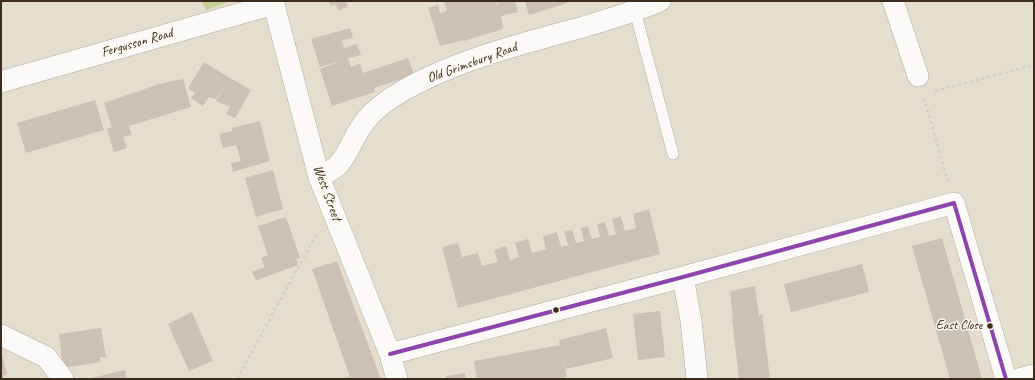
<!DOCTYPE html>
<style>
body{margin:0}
#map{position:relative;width:1035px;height:380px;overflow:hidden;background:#e3decd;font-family:Caveat,sans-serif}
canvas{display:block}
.frame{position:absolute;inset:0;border:2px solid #3b2a1e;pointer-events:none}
</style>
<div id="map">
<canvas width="1035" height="380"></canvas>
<div class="frame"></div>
</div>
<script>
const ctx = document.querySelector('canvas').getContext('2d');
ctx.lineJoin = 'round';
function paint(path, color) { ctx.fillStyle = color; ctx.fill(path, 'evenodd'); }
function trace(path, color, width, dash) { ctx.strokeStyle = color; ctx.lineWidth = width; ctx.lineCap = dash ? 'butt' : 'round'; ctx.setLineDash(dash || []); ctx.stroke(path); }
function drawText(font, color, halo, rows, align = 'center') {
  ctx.font = font + ' Caveat,sans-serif'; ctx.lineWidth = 3; ctx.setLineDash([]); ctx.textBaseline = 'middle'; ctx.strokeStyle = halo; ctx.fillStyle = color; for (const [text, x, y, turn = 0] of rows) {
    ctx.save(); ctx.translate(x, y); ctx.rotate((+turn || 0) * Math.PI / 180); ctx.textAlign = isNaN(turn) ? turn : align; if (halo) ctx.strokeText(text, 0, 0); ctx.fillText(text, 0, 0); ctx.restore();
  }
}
const green = new Path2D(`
 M204 1H230L207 10 202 3Z`);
const building = new Path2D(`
 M328 1H345L348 6 339 11 335 4 331 6Z
 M444 1H496L498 8 497 1H515L518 12 501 16 503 29 464 41V40L440 46 428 8 438 5 440 13 447 11Z
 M525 1H566L567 3 529 15Z
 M350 28 353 38 342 40 344 48 357 44 361 55 348 58 351 67 360 64 363 73 408 58 414 75 374 88 375 92 332 106 320 69 343 60 320 67 311 39Z
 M204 62 230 78 251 90 235 118 226 114 230 107 216 101 225 86 216 99 209 97 203 106 191 98 195 93 188 88Z
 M183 79 191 107 129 126 132 135 123 137 127 148 114 152 107 129 112 127 104 103 159 84Z
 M95 100 104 130 26 153 17 123Z
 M260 121 270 161 233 172 231 163 241 161 236 145 223 148 219 134 232 131V128Z
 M273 170 283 209 256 217 245 178Z
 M649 209 660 254 458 308 442 247 458 243 462 257 478 253 482 266 498 262 494 250 506 246 510 260 519 257 515 243 528 239 532 253 546 249 543 236 557 232 561 247 568 245 564 232 572 230 576 243 584 241 581 228 588 226 592 239 600 237 597 224 605 222 609 236 616 234 612 219 621 216 625 231 636 228 633 214Z
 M286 217 300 258 296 259 298 265 256 280 252 272 265 267 261 258 268 255 258 226Z
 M942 238 982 379H950L912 246Z
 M337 261 379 374 380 379H340V378L350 377 312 269Z
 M862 264 869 292 791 312 784 284Z
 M755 286 759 316 762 314 770 379H739L732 318 733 319 730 291Z
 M660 311 665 357 638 360 633 314Z
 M192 312 213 361 189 371 168 324Z
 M101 328 106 357H100L101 362 63 368 59 334Z
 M606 328 613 358 566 369 562 353 567 377 559 379H477L474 361 560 345 559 340Z
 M1 351 7 374 3 376 4 379H1Z
 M125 370 127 379H93L92 378Z
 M465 373 466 379H446V376Z`);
const path = new Path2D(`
 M935 91 1034 65
 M924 98 948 182
 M237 379 317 233`);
const service = new Path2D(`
 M635 11 673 154`);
const minor = new Path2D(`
 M273 1 319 177 390 354 397 379
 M893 1 918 76
 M1 82 274 4
 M319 177C326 173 334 170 339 164 350 151 355 133 366 120 376 108 390 98 404 90 459 59 522 44 583 27 609 19 635 12 660 1
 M683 277 691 321 697 379
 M1 335 46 357 63 379
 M390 354 683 277 954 203 1006 379
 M1019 379 1034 375`);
const bus1 = new Path2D(`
 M390 354 683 277 954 203 1006 379`);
const markers = [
 [556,310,3.5,"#3b2a1e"],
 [990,326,3.5,"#3b2a1e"]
];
const busNames = [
 ["East Close",982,326]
];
const streetNames = [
 ["Fergusson Road",137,43,-16],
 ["Old Grimsbury Road",472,63,-20],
 ["West Street",327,193,70]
];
paint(green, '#c5cf95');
paint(building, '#ccc1b6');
trace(service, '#b2aca0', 12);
trace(minor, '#b2aca0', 22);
trace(path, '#d2d0cb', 2.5, [3, 3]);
trace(service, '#fbfaf8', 11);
trace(minor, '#fbfaf8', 21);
trace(bus1, '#8e44ad', 4);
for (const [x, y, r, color] of markers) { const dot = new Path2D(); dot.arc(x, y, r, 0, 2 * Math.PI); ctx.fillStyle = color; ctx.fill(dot); trace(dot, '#fbf7ec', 1.5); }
drawText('13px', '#3b2a1e', '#fbf7ec', busNames, 'right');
drawText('14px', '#3b2a1e', '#fbf7ec', streetNames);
</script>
